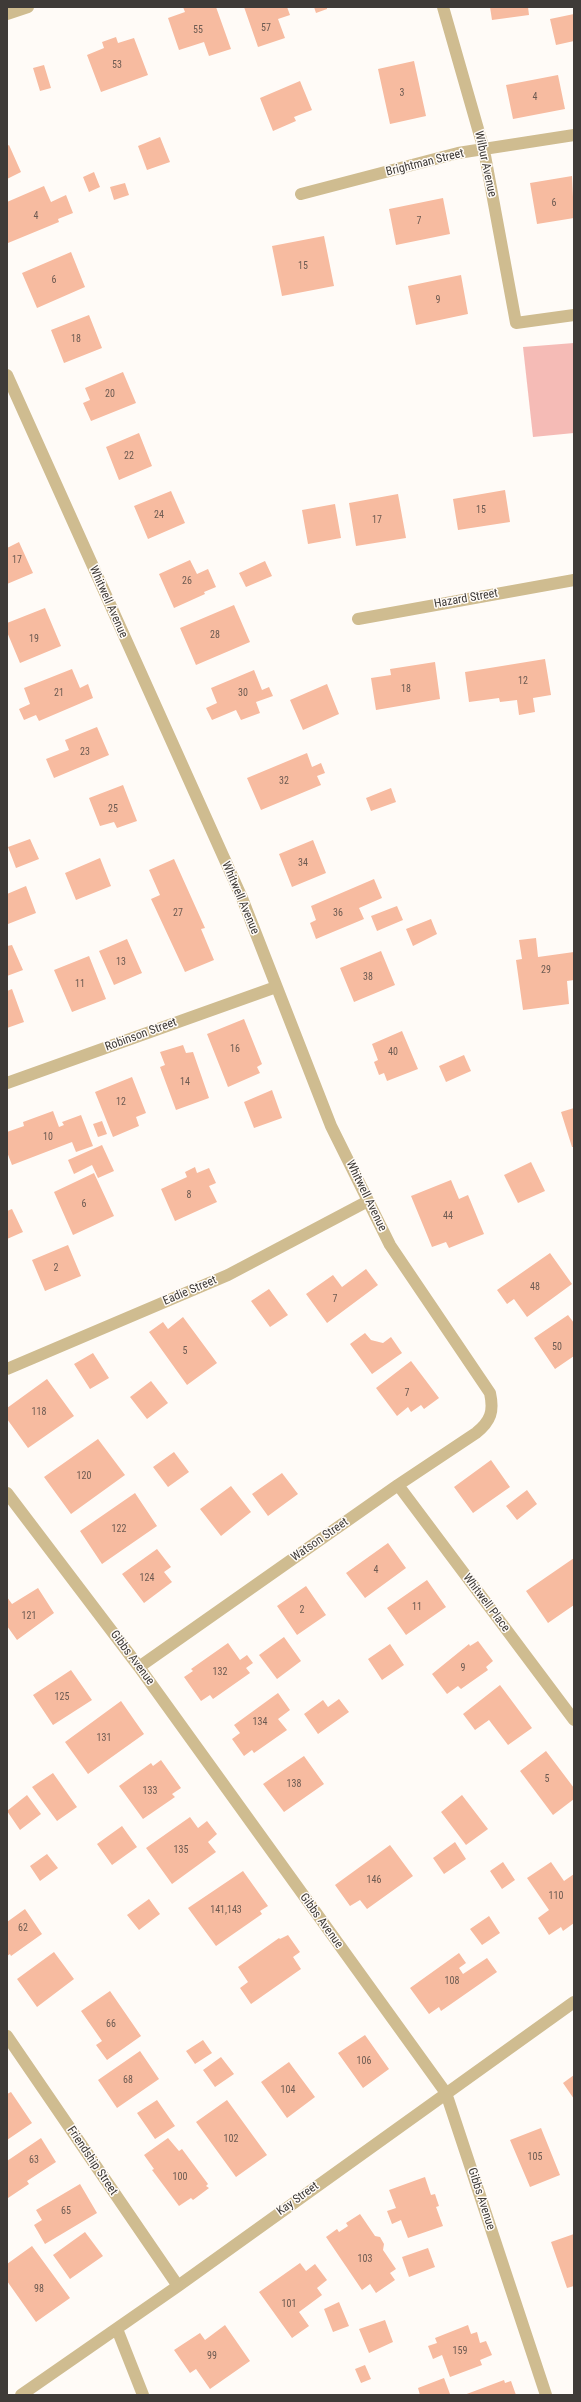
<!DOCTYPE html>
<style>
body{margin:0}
#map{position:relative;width:581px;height:2402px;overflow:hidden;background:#fffbf7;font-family:"Roboto Condensed",sans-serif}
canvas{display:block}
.frame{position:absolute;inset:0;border:8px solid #3f3b38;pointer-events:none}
</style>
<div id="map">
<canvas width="581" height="2402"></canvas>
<div class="frame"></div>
</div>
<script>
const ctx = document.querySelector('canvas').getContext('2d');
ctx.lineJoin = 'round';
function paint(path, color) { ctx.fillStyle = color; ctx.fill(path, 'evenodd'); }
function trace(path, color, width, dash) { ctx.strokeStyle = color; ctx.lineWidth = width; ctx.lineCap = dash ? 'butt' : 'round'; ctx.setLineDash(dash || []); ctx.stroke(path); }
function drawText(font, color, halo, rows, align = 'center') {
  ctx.font = font + ' "Roboto Condensed",sans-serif'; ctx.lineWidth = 3; ctx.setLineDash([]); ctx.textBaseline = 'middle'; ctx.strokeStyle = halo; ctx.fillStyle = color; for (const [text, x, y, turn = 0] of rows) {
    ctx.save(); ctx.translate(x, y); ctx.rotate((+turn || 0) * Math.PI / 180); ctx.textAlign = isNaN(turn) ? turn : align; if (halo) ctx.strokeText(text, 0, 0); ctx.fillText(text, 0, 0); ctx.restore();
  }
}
const green = new Path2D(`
 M574 343V433L533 437 523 347Z`);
const building = new Path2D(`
 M183 7H216L231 49 209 56 204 42 179 50 168 18 185 12Z
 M244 7H287L290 15 278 19 285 38 258 47Z
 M314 7H327V9L316 13Z
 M490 7H528L529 15 492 20Z
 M574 14V41L556 45 550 19Z
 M116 37 118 43 134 38 148 75 101 92 87 55 104 48 102 42Z
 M414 61 426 116 390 124 378 69Z
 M44 65 51 88 40 91 33 68Z
 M558 75 565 109 513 119 506 85Z
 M300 81 312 110 294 117 296 121 273 131 260 98Z
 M160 137 170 162 147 170 138 146Z
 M9 145 21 172 7 179V146Z
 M94 172 100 187 89 192 83 177Z
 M572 176 574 218 537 224 530 183Z
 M125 183 129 195 114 200 110 187Z
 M44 186 51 202 66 195 73 213 58 219 59 222 8 243 7 202Z
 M443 198 450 234 396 245 389 209Z
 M324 236 334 286 282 296 272 246Z
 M71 252 85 287 37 308 22 273Z
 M461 275 468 314 416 325 408 286Z
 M89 315 102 348 64 363 51 330Z
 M123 372 136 403 91 421 83 403 90 400 85 388Z
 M139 433 152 466 119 480 106 447Z
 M505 490 510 522 458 530 453 499Z
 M171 491 185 523 148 539 134 506Z
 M398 494 406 538 356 546 349 503Z
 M335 504 341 538 308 544 302 510Z
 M19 542 33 573 7 584V548Z
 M190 560 197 574 208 569 216 587 204 592 205 594 174 608 159 574Z
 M265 561 272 576 246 587 239 573Z
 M234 605 250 642 196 665 180 628Z
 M45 608 61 646 20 663 7 632V623Z
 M545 659 551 695 533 698 535 712 519 715 517 700 500 702 499 698 469 702 465 672Z
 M435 662 440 699 376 710 371 678 391 675 390 669Z
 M72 669 80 688 88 684 93 698 39 721 36 715 24 720 19 709 30 704 24 688Z
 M254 670 262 690 269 687 273 696 256 702 260 713 241 720 236 710 212 720 206 708 217 703 211 688Z
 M327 684 339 714 303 730 290 700Z
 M97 727 109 755 54 778 46 759 69 750 65 740Z
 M307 753 312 767 321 763 325 773 317 776 321 785 261 810 247 778Z
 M123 785 137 821 117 828 114 822 100 826 89 798Z
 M391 788 396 802 371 811 366 798Z
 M30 839 39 859 16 868 8 847Z
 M313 840 326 873 292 887 279 854Z
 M100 858 111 886 76 900 65 873Z
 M174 859 205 928 201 929 214 960 185 972 151 899 160 895 149 870Z
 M374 879 382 898 359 908 364 919 316 939 310 923 316 920 311 906Z
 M26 886 36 913 8 924 7 894Z
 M397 906 403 920 377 931 371 916Z
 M431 919 437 934 413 946 406 929Z
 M536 938 538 957 574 952V980L567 981 569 1004 523 1010 516 960 522 959 519 940Z
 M127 939 142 973 114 985 99 951Z
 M12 945 23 970 7 976V946Z
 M381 951 395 985 354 1002 340 968Z
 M89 956 106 999 72 1012 54 970Z
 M12 989 24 1022 7 1028V991Z
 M244 1019 262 1064 257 1067 260 1073 228 1087 207 1034Z
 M402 1031 418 1069 387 1081 384 1073 379 1075 374 1062 378 1060 372 1044Z
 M183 1045 186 1053 193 1052 209 1098 176 1110 160 1067 165 1065 160 1052Z
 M464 1055 471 1071 446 1082 439 1066Z
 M132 1077 146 1113 136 1117 139 1126 113 1137 95 1092Z
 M272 1090 282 1118 254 1128 244 1102Z
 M574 1108V1147H572L561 1112Z
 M53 1111 59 1127 64 1125 62 1122 81 1115 93 1146 76 1152 72 1142 12 1165 7 1152V1132L24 1126 23 1122Z
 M102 1121 107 1134 98 1137 93 1124Z
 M102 1145 114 1171 98 1178 92 1165 74 1174 68 1160Z
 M531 1162 545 1191 518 1203 504 1175Z
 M195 1167 197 1173 209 1168 216 1183 209 1186 217 1202 175 1221 161 1189 187 1177 185 1172Z
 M94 1173 114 1216 73 1235 54 1192Z
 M451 1180 459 1199 468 1195 484 1234 449 1248 446 1242 432 1247 411 1196Z
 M12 1209 23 1232 7 1239V1211Z
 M68 1245 81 1276 45 1291 32 1260Z
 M550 1253 572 1284 527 1317 514 1299 507 1304 497 1290Z
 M366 1269 378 1285 327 1323 306 1294 333 1275 342 1287Z
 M269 1289 288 1315 270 1327 251 1301Z
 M568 1315 574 1323V1356L555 1369 534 1338Z
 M183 1317 217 1363 187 1385 149 1332 163 1322 168 1329Z
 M365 1333 371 1340 383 1343 391 1337 402 1353 372 1374 350 1344Z
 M93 1353 109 1378 90 1389 74 1364Z
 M411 1361 439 1398 424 1409 421 1405 411 1412 408 1407 397 1416 376 1388Z
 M47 1379 74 1416 28 1448 7 1419V1408Z
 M151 1381 168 1403 147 1419 130 1397Z
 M98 1439 125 1475 71 1514 44 1477Z
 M174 1452 189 1472 168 1487 153 1467Z
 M491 1460 510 1487 473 1513 454 1487Z
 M282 1473 298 1494 268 1516 252 1494Z
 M231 1486 251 1512 221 1536 200 1509Z
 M527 1490 537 1504 517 1520 506 1506Z
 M135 1493 157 1526 102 1564 80 1531Z
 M388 1543 406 1568 365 1598 346 1573Z
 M157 1549 171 1567 164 1572 172 1582 144 1603 122 1574Z
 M574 1558V1605L548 1623 526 1591Z
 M427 1580 446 1607 406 1635 387 1608Z
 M306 1586 326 1615 297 1635 277 1606Z
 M38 1588 54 1613 17 1640 7 1626V1597L12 1604Z
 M284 1637 301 1661 277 1679 259 1655Z
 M478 1641 493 1661 486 1667 488 1670 461 1689 458 1686 447 1694 432 1674 469 1644 470 1646Z
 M228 1643 240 1660 247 1655 253 1663 246 1668 250 1673 213 1699 210 1695 201 1701 184 1677 193 1671 191 1669Z
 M390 1644 404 1665 382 1680 368 1659Z
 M71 1670 92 1700 53 1725 33 1695Z
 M500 1685 532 1728 508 1745 489 1720 475 1730 463 1714Z
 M278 1693 290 1710 278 1719 287 1730 254 1753 252 1750 244 1756 232 1739 240 1733 234 1725Z
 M339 1699 349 1712 318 1734 304 1714 323 1700 328 1707Z
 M121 1701 144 1734 88 1774 65 1742Z
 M546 1751 574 1788V1799L553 1815 520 1771Z
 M304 1756 324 1784 284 1812 263 1784Z
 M161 1760 181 1788 172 1794 175 1797 143 1819 119 1786 151 1763 153 1766Z
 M53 1773 77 1807 57 1821 32 1787Z
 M27 1795 41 1814 20 1830 7 1811Z
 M462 1795 488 1829 466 1845 441 1812Z
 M190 1817 198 1828 207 1821 217 1834 208 1842 216 1852 172 1884 146 1848Z
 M122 1826 137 1847 112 1865 97 1844Z
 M455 1842 466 1859 444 1874 433 1858Z
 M390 1845 413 1876 367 1909 360 1900 350 1906 335 1885Z
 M47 1854 58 1868 40 1881 30 1866Z
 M503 1862 515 1880 502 1889 490 1871Z
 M551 1862 564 1881 574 1874V1923L563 1931 561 1927 549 1935 538 1918 549 1910 527 1878Z
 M243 1871 268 1906 260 1911 262 1914 216 1946 188 1908Z
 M149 1899 160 1914 139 1930 127 1915Z
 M25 1909 42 1934 11 1956 10 1954 7 1956V1922Z
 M489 1916 500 1933 482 1945 470 1929Z
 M288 1935 300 1952 293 1957 301 1969 251 2004 240 1988 248 1982 238 1967 279 1938 280 1939Z
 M54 1952 74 1979 37 2007 17 1979Z
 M459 1953 466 1963 459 1968 463 1974 487 1958 497 1972 441 2011 439 2007 429 2014 410 1988Z
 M110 1991 141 2036 107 2060 96 2045 102 2041 81 2011Z
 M365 2035 389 2069 363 2088 338 2053Z
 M203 2040 212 2053 195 2064 186 2051Z
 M140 2051 159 2079 117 2108 98 2080Z
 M221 2057 234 2074 215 2087 203 2070Z
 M289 2062 315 2097 287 2118 261 2082Z
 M574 2075V2099L563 2083Z
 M11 2092 32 2123 7 2140V2094Z
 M157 2100 175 2126 155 2139 137 2113Z
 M227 2100 267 2155 236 2177 196 2122Z
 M541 2128 560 2175 530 2187 510 2140Z
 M41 2138 56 2162 27 2181 29 2184 8 2198 7 2161Z
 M168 2138 179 2151 182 2149 208 2184 206 2186 209 2188 193 2200 191 2198 179 2206 152 2170 154 2169 144 2155Z
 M425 2177 431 2195 435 2194 439 2206 436 2207 443 2226 408 2238 401 2220 392 2224 387 2211 396 2208 389 2190Z
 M80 2184 97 2213 45 2244 34 2225 42 2220 36 2210Z
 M360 2214 375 2236 380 2237 384 2244 383 2250 396 2269 390 2273 395 2280 376 2293 370 2284 362 2290 326 2237 337 2229 339 2232 348 2226 346 2223Z
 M85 2232 103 2256 70 2279 53 2255Z
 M574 2234V2286L567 2288 551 2242Z
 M32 2246 70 2298 36 2322 7 2281V2264Z
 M428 2248 435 2267 409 2277 402 2257Z
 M300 2263 306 2271 315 2264 327 2280 317 2288 322 2295 299 2312 309 2326 292 2338 259 2292Z
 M339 2302 349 2326 333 2332 324 2309Z
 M385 2320 393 2342 369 2353 359 2329Z
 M225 2325 250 2361 210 2389 196 2369 190 2373 174 2350 200 2333 205 2340Z
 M468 2325 471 2334 477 2332 480 2343 486 2341 492 2355 480 2360 482 2365 450 2377 442 2355 433 2359 428 2346 437 2343 435 2338Z
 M365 2365 371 2379 361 2383 355 2369Z
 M444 2378 450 2394 420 2395 418 2388Z
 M504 2380 505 2383 511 2381 516 2395H464Z`);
const minor = new Path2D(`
 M443 7 484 150 516 323 574 315
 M7 14 28 7
 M301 194 458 153 574 135
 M7 375 242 898 331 1126 390 1245 490 1393C494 1411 491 1421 476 1433L398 1485 139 1667
 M358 619 574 580
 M7 1083 276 987
 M7 1369 228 1275 368 1201
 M398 1485 574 1720
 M7 1493 139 1667 446 2093 546 2395
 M7 2036 178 2286
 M117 2329 143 2395
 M21 2395 178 2286 574 2002`);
const numberNames = [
 ["57",266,28],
 ["55",198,30],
 ["53",117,65],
 ["3",402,93],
 ["4",535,97],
 ["6",554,203],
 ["4",36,216],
 ["7",419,221],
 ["15",303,266],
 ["6",54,280],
 ["9",438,300],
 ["18",76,339],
 ["20",110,394],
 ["22",129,456],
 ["15",481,510],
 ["24",159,515],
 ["17",377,520],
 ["17",17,560],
 ["26",187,581],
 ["28",215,635],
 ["19",34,639],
 ["12",523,681],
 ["18",406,689],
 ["21",59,693],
 ["30",243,693],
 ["23",85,752],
 ["32",284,781],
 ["25",113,809],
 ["34",303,863],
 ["27",178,913],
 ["36",338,913],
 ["13",121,962],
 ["29",546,970],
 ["38",368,977],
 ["11",80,984],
 ["16",235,1049],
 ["40",393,1052],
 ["14",185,1082],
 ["12",121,1102],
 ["10",48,1137],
 ["8",189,1195],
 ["6",84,1204],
 ["44",448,1216],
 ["2",56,1268],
 ["48",535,1287],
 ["7",335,1299],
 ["50",557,1347],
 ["5",185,1351],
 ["7",407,1393],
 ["118",39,1412],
 ["120",84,1476],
 ["122",119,1529],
 ["4",376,1570],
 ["124",147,1578],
 ["11",417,1607],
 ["2",302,1610],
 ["121",29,1616],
 ["9",463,1668],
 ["132",220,1672],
 ["125",62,1697],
 ["134",260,1722],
 ["131",104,1738],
 ["5",547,1779],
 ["138",294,1784],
 ["133",150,1791],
 ["135",181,1850],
 ["146",374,1880],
 ["110",556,1896],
 ["141,143",226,1910],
 ["62",23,1928],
 ["108",452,1981],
 ["66",111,2024],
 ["106",364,2061],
 ["68",128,2080],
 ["104",288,2090],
 ["102",231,2139],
 ["105",535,2157],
 ["63",34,2160],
 ["100",180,2177],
 ["65",66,2211],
 ["103",365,2259],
 ["98",39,2289],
 ["101",289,2304],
 ["159",460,2351],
 ["99",212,2356]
];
const streetNames = [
 ["Brightman Street",425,163,-14],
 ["Wilbur Avenue",485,164,78],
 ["Hazard Street",466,599,-10],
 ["Whitwell Avenue",108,602,66],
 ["Whitwell Avenue",240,898,67],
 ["Robinson Street",141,1035,-20],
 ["Whitwell Avenue",366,1196,64],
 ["Eadie Street",190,1291,-23],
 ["Watson Street",320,1540,-35],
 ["Whitwell Place",486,1603,53],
 ["Gibbs Avenue",132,1658,53],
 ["Gibbs Avenue",321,1921,54],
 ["Friendship Street",92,2161,56],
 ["Kay Street",298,2199,-36],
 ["Gibbs Avenue",481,2199,72]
];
paint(green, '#f5bbb6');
paint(building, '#f7bba0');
trace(minor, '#cfbc90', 12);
drawText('10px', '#6d5b52', null, numberNames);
drawText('12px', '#3f3b38', '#fffbf7', streetNames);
</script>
